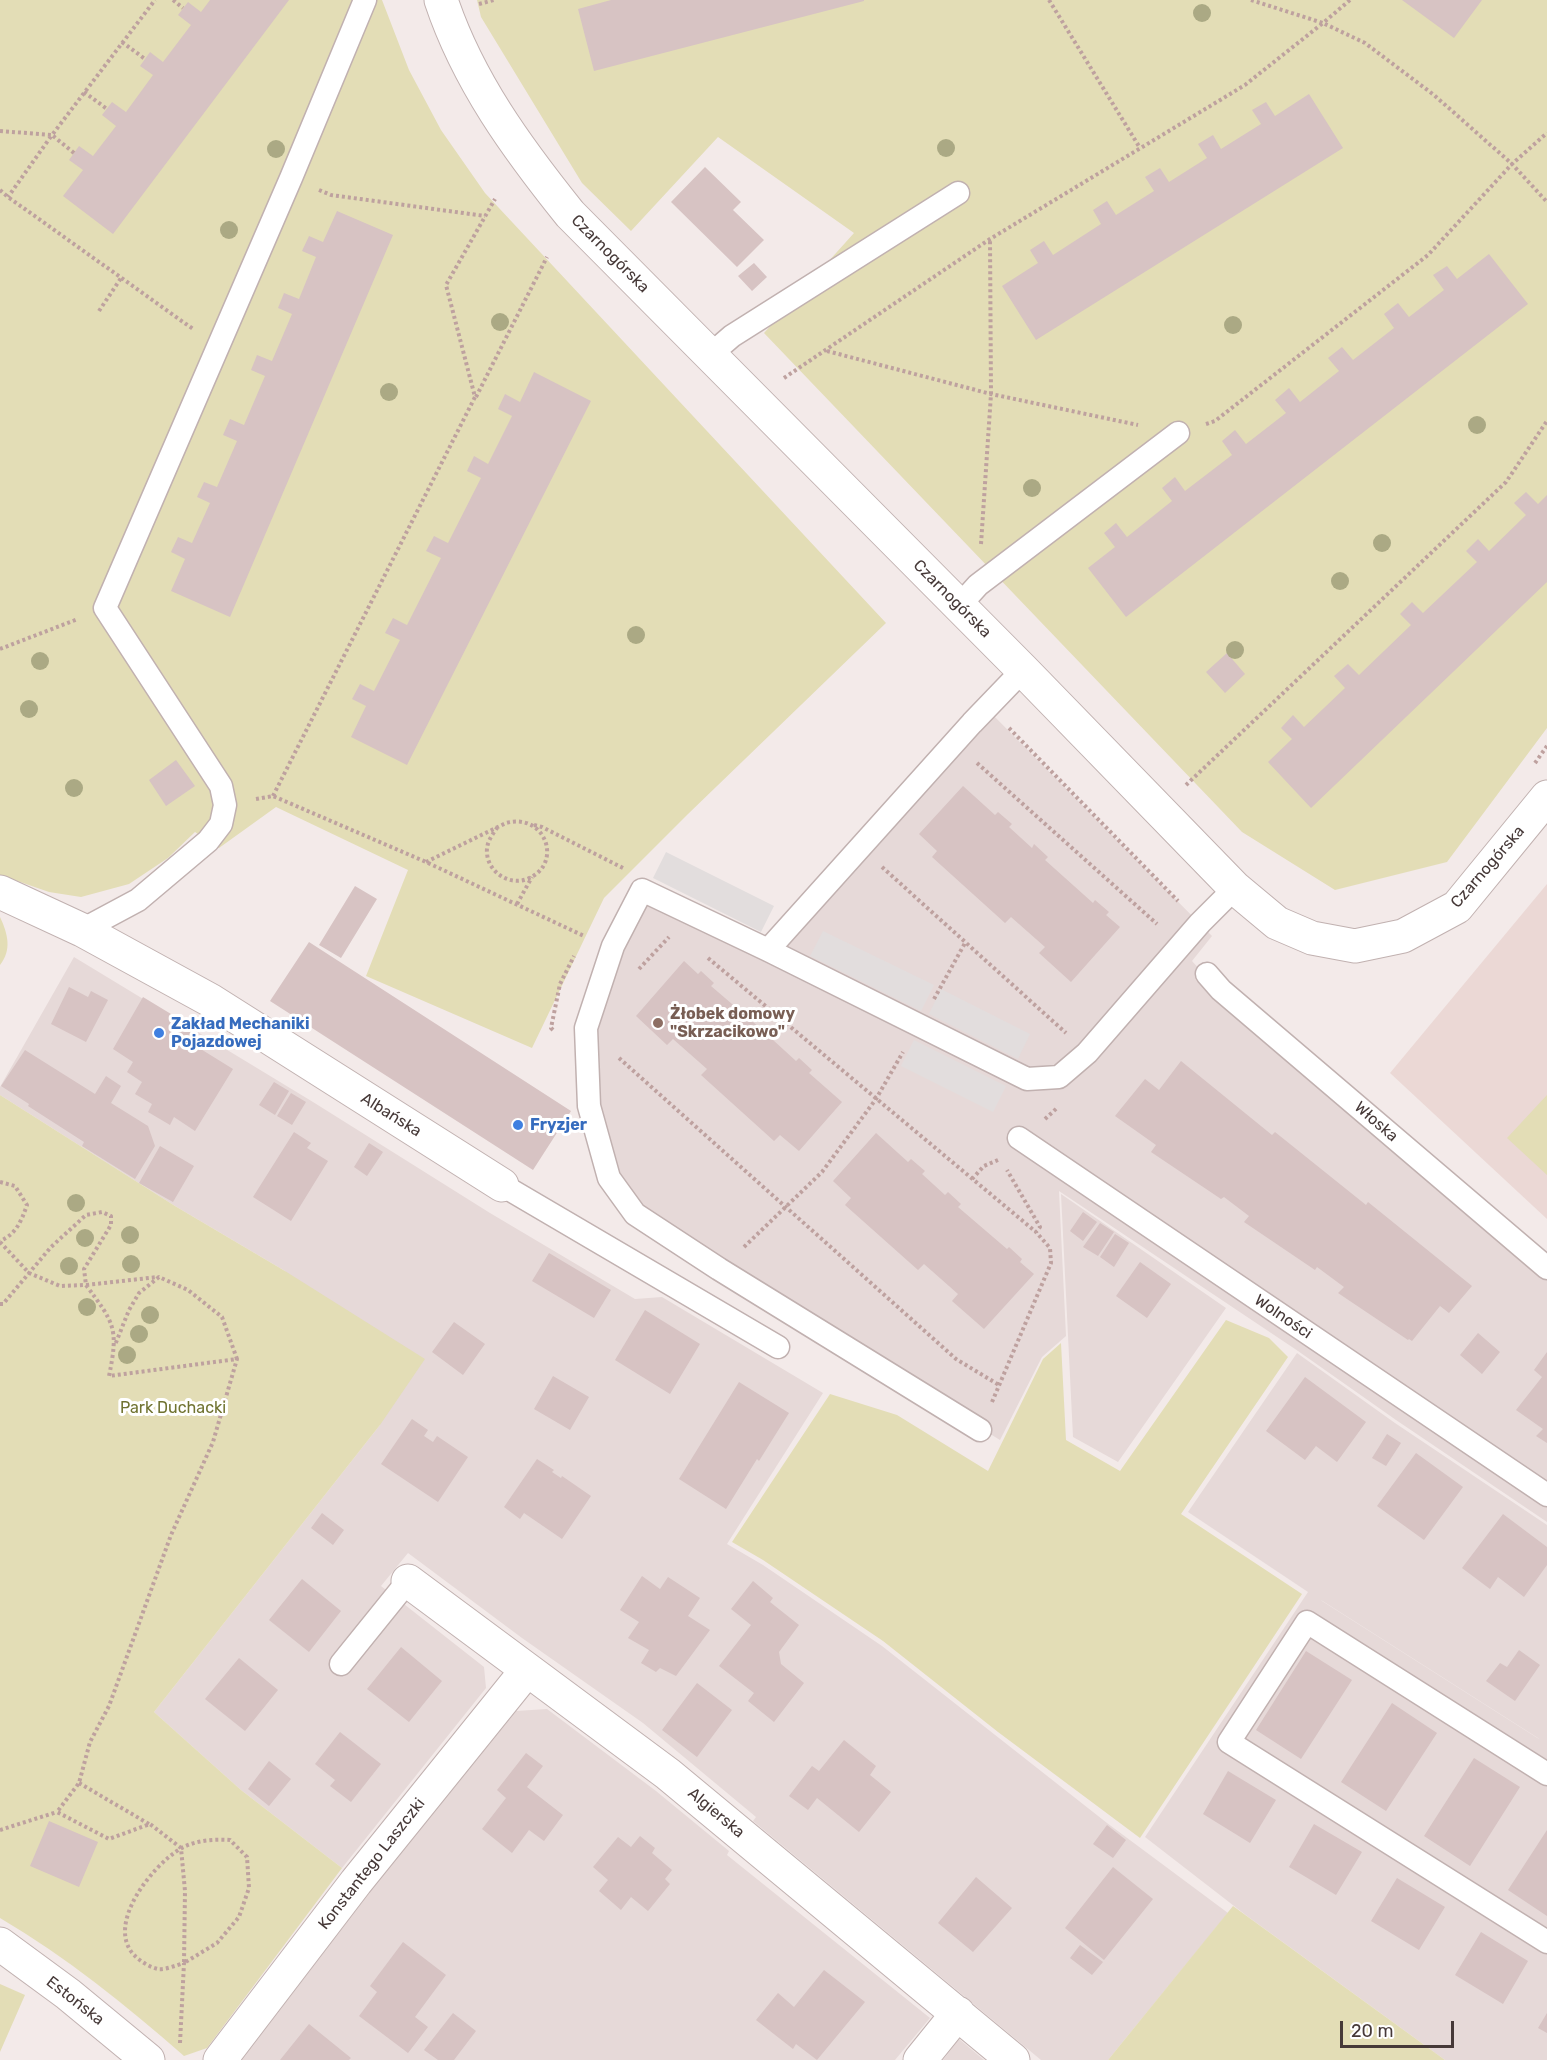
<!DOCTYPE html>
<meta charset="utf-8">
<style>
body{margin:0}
#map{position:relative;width:1547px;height:2060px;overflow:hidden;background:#f3eae9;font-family:Rubik,sans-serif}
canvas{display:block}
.scale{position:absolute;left:1340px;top:2021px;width:114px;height:27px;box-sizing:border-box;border:3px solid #463938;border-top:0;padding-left:8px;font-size:18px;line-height:21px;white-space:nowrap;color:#463938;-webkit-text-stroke:4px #fff;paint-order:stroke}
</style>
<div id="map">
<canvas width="1547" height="2060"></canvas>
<div class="scale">20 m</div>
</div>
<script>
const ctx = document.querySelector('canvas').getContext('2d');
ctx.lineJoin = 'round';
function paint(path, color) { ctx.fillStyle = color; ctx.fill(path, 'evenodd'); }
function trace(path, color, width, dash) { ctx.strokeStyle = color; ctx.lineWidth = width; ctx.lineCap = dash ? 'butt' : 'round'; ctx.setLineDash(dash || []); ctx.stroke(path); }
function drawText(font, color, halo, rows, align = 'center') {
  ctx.font = font + ' Rubik,sans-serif'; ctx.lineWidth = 6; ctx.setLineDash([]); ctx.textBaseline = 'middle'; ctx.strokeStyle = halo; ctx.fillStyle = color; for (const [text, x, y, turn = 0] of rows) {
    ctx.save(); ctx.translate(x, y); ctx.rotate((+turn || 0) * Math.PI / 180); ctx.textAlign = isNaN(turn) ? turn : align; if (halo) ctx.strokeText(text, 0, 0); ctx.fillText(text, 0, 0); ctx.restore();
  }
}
const residential = new Path2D(`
 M988 710 1212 936 1192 961 1220 992 1547 1272V1522L1396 1420 1298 1351 1059 1191 1066 1336 1042 1357 1000 1440 724 1270 637 1212 611 1177 592 1106 589 1028 642 896 769 952Z
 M74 957 313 1102 490 1213 635 1299 662 1297 823 1393 727 1544 763 1565 882 1646 1107 1823 1228 1913 1108 2060H1041L753 1821 756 1817 643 1723 522 1638 408 1553 381 1586 484 1667 486 1688 342 1868 241 1790 154 1712 380 1425 285 1271 175 1206 0 1095V1087Z
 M1061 1194 1226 1308 1118 1462 1073 1437Z
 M1297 1353 1395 1423 1547 1525V2060H1445L1247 1916 1145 1837 1308 1592 1188 1512ZM1321 1600 1538 1738 1539 1739 1322 1601Z
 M547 1709 656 1791 729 1851 727 1855 930 2018 895 2060H242L375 1885 516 1711Z
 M959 2039 984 2060H943Z`);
const education = new Path2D(`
 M1547 884V1219L1390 1073Z`);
const green = new Path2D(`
 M0 0H382L409 70 441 130 485 193 886 623 688 814 604 898 532 1048 366 976 408 870 276 807 219 848 195 832 168 858 129 884 81 897 49 892 0 875Z
 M477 0H1547V728L1447 862 1335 890 1242 832 764 333 854 233 718 137 631 231 582 183 481 17Z
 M0 917C8 934 12 950 0 965Z
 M0 1095 175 1206 285 1271 425 1359 380 1425 154 1712 241 1790 342 1868 207 2048 184 2056C126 2005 66 1957 0 1918Z
 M1547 1095V1175L1507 1138Z
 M1226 1320 1269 1338 1288 1357 1181 1514 1302 1594 1140 1838 998 1732 883 1641 763 1560 732 1542 830 1394 897 1415 988 1471 1043 1359 1061 1343 1066 1440 1120 1471Z
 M1233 1906 1445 2060H1108Z
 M0 1984 25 1995 0 2052Z`);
const parking = new Path2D(`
 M666 852 774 906 761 932 653 878Z
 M823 931 934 985 921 1011 810 956Z
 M941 989 1030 1034 1018 1059 929 1014Z
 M914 1040 1006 1086 993 1112 901 1066Z`);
const building = new Path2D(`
 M210 0H289L113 234 63 196 83 170 69 160 79 146 93 156 116 126 102 115 112 102 126 112 153 75 140 66 150 52 163 62 191 25 178 15 188 2 201 12Z
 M611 0H864V1L594 71 578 9Z
 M1402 0H1482L1454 38Z
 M1309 94 1343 148 1036 340 1002 286 1038 263 1030 250 1044 241 1053 255 1101 224 1093 210 1107 201 1116 215 1154 191 1145 177 1160 168 1169 182 1207 158 1198 144 1213 135 1221 149 1261 124 1252 110 1266 102 1275 116Z
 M705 167 741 202 733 210 764 240 737 267 671 202Z
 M337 211 393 235 230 617 171 591 185 559 171 552 178 537 192 543 210 503 197 497 204 482 217 487 237 441 223 435 230 419 244 425 265 376 251 370 257 355 272 361 292 314 278 308 284 293 299 299 316 257 302 251 309 236 323 242Z
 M1489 254 1528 304 1126 617 1088 568 1115 547 1104 533 1116 523 1127 537 1172 501 1162 488 1175 477 1185 491 1232 455 1222 441 1235 430 1246 444 1286 413 1275 400 1289 388 1300 402 1339 371 1328 358 1342 347 1353 360 1394 328 1384 314 1398 303 1409 317 1444 290 1433 275 1447 266 1457 279Z
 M754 263 767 277 752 291 738 276Z
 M534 372 591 401 407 765 351 737 366 706 352 699 360 684 374 691 400 640 385 633 393 618 407 625 441 558 426 551 434 536 448 543 481 478 467 471 474 456 488 464 512 416 498 409 505 394 520 402Z
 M1526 492 1538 504 1547 495V582L1311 808 1268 762 1292 739 1281 728 1293 715 1304 727 1345 688 1334 676 1348 664 1359 675 1411 625 1400 614 1412 602 1423 613 1477 562 1466 551 1478 539 1489 551 1526 515 1514 503Z
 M1227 653 1245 674 1225 693 1206 672Z
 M176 760 195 786 166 806 149 780Z
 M963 786 995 815 998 812 1012 824 1009 827 1032 848 1034 844 1048 857 1045 860 1093 903 1095 900 1109 912 1106 915 1120 927 1071 982 1039 953 1045 947 1011 917 1005 923 932 857 937 851 919 834Z
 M355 886 377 899 341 958 319 945Z
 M309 942 571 1111 533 1170 270 1001Z
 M684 961 698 974 701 971 714 983 711 986 760 1028 762 1026 776 1038 773 1040 796 1061 799 1058 812 1070 809 1073 842 1102 799 1151 780 1135 774 1141 701 1075 707 1069 673 1039 667 1045 636 1016Z
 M69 987 88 997 91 991 108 1000 86 1042 51 1024Z
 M143 997 199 1031 191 1043 233 1069 195 1131 174 1117 170 1125 148 1112 152 1104 135 1094 142 1082 127 1072 133 1062 113 1049Z
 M25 1050 95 1094 106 1076 121 1086 111 1103 148 1126 155 1146 135 1179 82 1146 84 1142 28 1106 29 1104 1 1086Z
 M1181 1061 1272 1135 1275 1132 1366 1205 1368 1202 1472 1286 1449 1313 1440 1306 1412 1341 1409 1339 1408 1340 1338 1293 1344 1287 1317 1267 1315 1270 1244 1222 1249 1216 1224 1197 1221 1199 1151 1152 1156 1145 1115 1116 1145 1079 1159 1090Z
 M274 1082 289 1091 275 1115 259 1105Z
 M291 1093 306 1102 292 1125 277 1116Z
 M294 1132 311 1143 307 1148 328 1161 291 1221 253 1197Z
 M876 1133 908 1162 911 1159 925 1171 922 1174 945 1195 948 1192 961 1204 958 1207 1007 1249 1009 1247 1022 1259 1020 1262 1034 1274 984 1329 952 1301 958 1294 924 1264 918 1270 845 1205 851 1198 833 1181Z
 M369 1143 383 1152 367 1176 354 1167Z
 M160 1146 194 1166 173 1202 139 1183Z
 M1083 1212 1097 1222 1083 1241 1070 1231Z
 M1100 1223 1114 1232 1098 1256 1083 1247Z
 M1115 1234 1129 1243 1114 1267 1100 1257Z
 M549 1253 611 1290 594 1318 532 1281Z
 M1140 1262 1171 1284 1147 1318 1116 1296Z
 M645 1310 700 1344 670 1394 615 1360Z
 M454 1322 485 1344 463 1375 432 1352Z
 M1478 1333 1500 1352 1482 1374 1460 1355Z
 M1547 1352V1443L1536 1436 1543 1429 1516 1410 1542 1377 1534 1370Z
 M553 1376 589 1397 570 1430 534 1409Z
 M1305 1377 1366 1422 1337 1462 1316 1446 1305 1460 1266 1431Z
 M739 1382 789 1413 759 1461 757 1459 726 1509 679 1479Z
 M412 1419 428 1430 424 1436 433 1442 437 1436 468 1457 438 1502 381 1464Z
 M1387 1434 1401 1443 1386 1466 1372 1458Z
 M1416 1453 1463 1487 1424 1540 1377 1506Z
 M537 1459 554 1470 552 1472 561 1478 562 1476 591 1496 562 1539 524 1513 520 1519 504 1507Z
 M322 1513 344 1530 333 1545 311 1528Z
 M1503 1514 1547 1547V1565L1524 1597 1498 1577 1490 1589 1462 1568Z
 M642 1576 660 1589 668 1577 700 1598 688 1616 710 1630 676 1676 660 1668 656 1672 641 1663 649 1650 628 1638 639 1622 620 1610Z
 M302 1579 341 1611 309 1652 269 1620Z
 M753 1581 773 1598 770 1602 799 1625 779 1652 781 1664 804 1683 774 1722 748 1701 754 1693 719 1666 751 1625 731 1609Z
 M401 1647 442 1681 409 1722 367 1689Z
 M1519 1650 1540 1665 1515 1701 1486 1681 1500 1663 1507 1667Z
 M1306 1651 1352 1680 1301 1759 1256 1730Z
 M239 1658 278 1690 245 1731 205 1699Z
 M697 1683 732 1710 697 1757 662 1730Z
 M1392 1703 1437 1733 1386 1811 1341 1782Z
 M340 1732 381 1764 351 1802 330 1786 335 1780 315 1764Z
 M844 1740 876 1766 870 1775 891 1792 859 1832 817 1798 808 1810 789 1796 812 1766 819 1771Z
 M526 1753 543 1766 527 1787 563 1815 544 1841 529 1830 512 1853 482 1829 506 1798 497 1790Z
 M1474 1758 1520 1787 1470 1866 1424 1836Z
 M269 1761 291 1779 269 1806 248 1789Z
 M1228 1771 1276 1800 1250 1843 1203 1814Z
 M49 1821 98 1842 79 1887 30 1866Z
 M1314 1824 1362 1852 1336 1895 1289 1867Z
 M1107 1825 1126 1840 1113 1858 1093 1844Z
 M1547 1830V1916L1508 1890Z
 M640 1836 655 1848 652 1853 672 1870 665 1879 670 1884 648 1911 631 1897 621 1910 599 1891 608 1880 593 1867 618 1837 631 1847Z
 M1113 1867 1153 1899 1104 1960 1065 1928Z
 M976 1877 1012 1908 973 1952 938 1923Z
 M1397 1878 1445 1907 1419 1950 1371 1921Z
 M1481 1932 1528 1961 1503 2004 1455 1975Z
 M403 1942 446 1975 415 2017 428 2027 408 2053 359 2016 377 1992 370 1986Z
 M1080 1945 1103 1962 1092 1975 1070 1958Z
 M824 1970 865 2002 817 2060 796 2044 793 2049 756 2020 778 1993 794 2007Z
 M453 2013 476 2031 454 2060H438L424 2050Z
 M1547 2013V2033L1538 2028Z
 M309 2024 351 2058 349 2060H280Z`);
const path = new Path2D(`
 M173 0 183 8
 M1049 0 1140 148
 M1251 0 1323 23 1350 0
 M479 4 494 0
 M122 42 145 59
 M84 92 107 109
 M0 131 52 135 8 197
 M74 153 52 135 155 0
 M0 190 8 197 193 329
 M319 190 331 195 485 216
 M99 311 121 278
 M827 351 991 394 1138 425
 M784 378 990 239 1245 85 1323 23 1365 43 1434 95 1512 164 1547 202
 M476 397 547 257
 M1206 424 1215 421 1428 255 1512 164 1547 133
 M981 544 991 394 990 240
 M0 649 78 619
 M1009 728 1178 901
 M977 763 1157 924
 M1535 763 1547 746
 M1186 785 1506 482 1547 421
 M273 796 475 397 446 285 495 199
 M256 799 273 796 426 862 584 936
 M534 825 542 827 623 868
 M426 862 506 823C546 812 564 865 527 879 509 886 488 872 487 853 486 843 492 835 497 828
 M882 867 1066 1033
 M517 904 532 877
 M708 958 1036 1232
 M639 969 669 937
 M934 999 965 943
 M553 1030 551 1028 560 984 574 956
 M619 1058 956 1359 999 1385
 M1045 1119 1057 1108
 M972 1179 984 1166 998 1160
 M0 1182 15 1186 27 1205C21 1222 16 1234 0 1241
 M0 1242 29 1273 60 1286 86 1285C114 1323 119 1328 109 1376L237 1359 222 1317 188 1290 159 1277 139 1293 129 1310 115 1345
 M744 1247 822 1172 876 1099 903 1052
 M0 1304H3L51 1247 86 1215 102 1212 111 1216V1225L84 1269 86 1285 158 1277
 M992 1402 1051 1263 1050 1248 1036 1232 1040 1227 1007 1170
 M79 1783 149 1824
 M0 1830 57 1812
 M180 2043 184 1963C177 1965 165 1970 158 1969 149 1967 140 1961 134 1955 105 1924 153 1865 180 1849 195 1840 214 1839 230 1840L247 1857 249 1888 239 1917 217 1943 184 1963 185 1891 181 1848 150 1824 109 1839 57 1812 79 1783 90 1742 109 1706 171 1535 213 1442 237 1359`);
const service = new Path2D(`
 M710 355 732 336 958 193
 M959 606 978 585 1178 433
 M82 930 138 900 208 841 221 824 225 805 221 786 105 608 291 178 365 0
 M768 950 972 723 1023 670
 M1207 974 1221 990 1547 1268
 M1019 1138 1547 1495
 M502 1185 778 1347
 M980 1430 719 1269 635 1214 609 1178 589 1106 586 1028 613 946 642 890 768 950 1027 1079 1059 1077 1087 1053 1200 923 1235 888
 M341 1664 408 1581
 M1547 1774 1307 1622 1229 1742 1547 1942`);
const minor = new Path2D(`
 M441 0C468 81 517 148 570 214L1023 670 1235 888 1277 923 1312 938 1355 946 1403 936 1457 907 1547 797
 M0 892 82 930 210 1000 502 1185
 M408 1581 668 1774 1013 2060
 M0 1944 68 1994 148 2060
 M220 2060 356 1882 527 1670
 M920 2060 958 2013`);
const trees = [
 [1202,13],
 [946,148],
 [276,149],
 [229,230],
 [500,322],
 [1233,325],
 [389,392],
 [1477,425],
 [1032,488],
 [1382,543],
 [1340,581],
 [636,635],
 [1235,650],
 [40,661],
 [29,709],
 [74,788],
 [76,1203],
 [130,1235],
 [85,1238],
 [131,1264],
 [69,1266],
 [87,1307],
 [150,1315],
 [139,1334],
 [127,1355]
];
const markers = [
 [658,1023,6,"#8d6e63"],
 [159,1033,6,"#3f7fe0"],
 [518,1125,6,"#3f7fe0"]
];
const streetNames = [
 ["Czarnogórska",610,254,45],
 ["Czarnogórska",952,599,45],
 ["Czarnogórska",1488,867,-49],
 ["Albańska",391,1115,32],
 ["Włoska",1376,1122,41],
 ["Wolności",1283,1317,34],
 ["Algierska",716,1813,40],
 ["Konstantego Laszczki",372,1864,-52],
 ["Estońska",75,2001,38]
];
const educationNames = [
 ["Żłobek domowy",670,1014],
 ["\"Skrzacikowo\"",670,1032]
];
const shopNames = [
 ["Zakład Mechaniki",171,1024],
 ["Pojazdowej",171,1042],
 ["Fryzjer",530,1125]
];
const parkNames = [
 ["Park Duchacki",173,1408]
];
paint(residential, '#e6d9d8');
paint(education, '#ebd8d5');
paint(green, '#e3ddb6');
paint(parking, '#e2dddd');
paint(building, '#d7c3c3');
trace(service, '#c1b1b0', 25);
trace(minor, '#c1b1b0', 35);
trace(path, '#bea19f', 4, [3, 3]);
trace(service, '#fff', 22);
trace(minor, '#fff', 33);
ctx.fillStyle = '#aba984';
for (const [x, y] of trees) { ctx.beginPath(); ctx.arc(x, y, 9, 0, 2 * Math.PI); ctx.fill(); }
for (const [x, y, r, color] of markers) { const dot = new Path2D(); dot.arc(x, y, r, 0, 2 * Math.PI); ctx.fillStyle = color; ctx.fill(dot); trace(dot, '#fff', 2); }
drawText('16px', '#463938', '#fff', streetNames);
drawText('bold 16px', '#785e54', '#fff', educationNames, 'left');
drawText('bold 16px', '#366cbe', '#fff', shopNames, 'left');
drawText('16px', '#707331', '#fff', parkNames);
</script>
